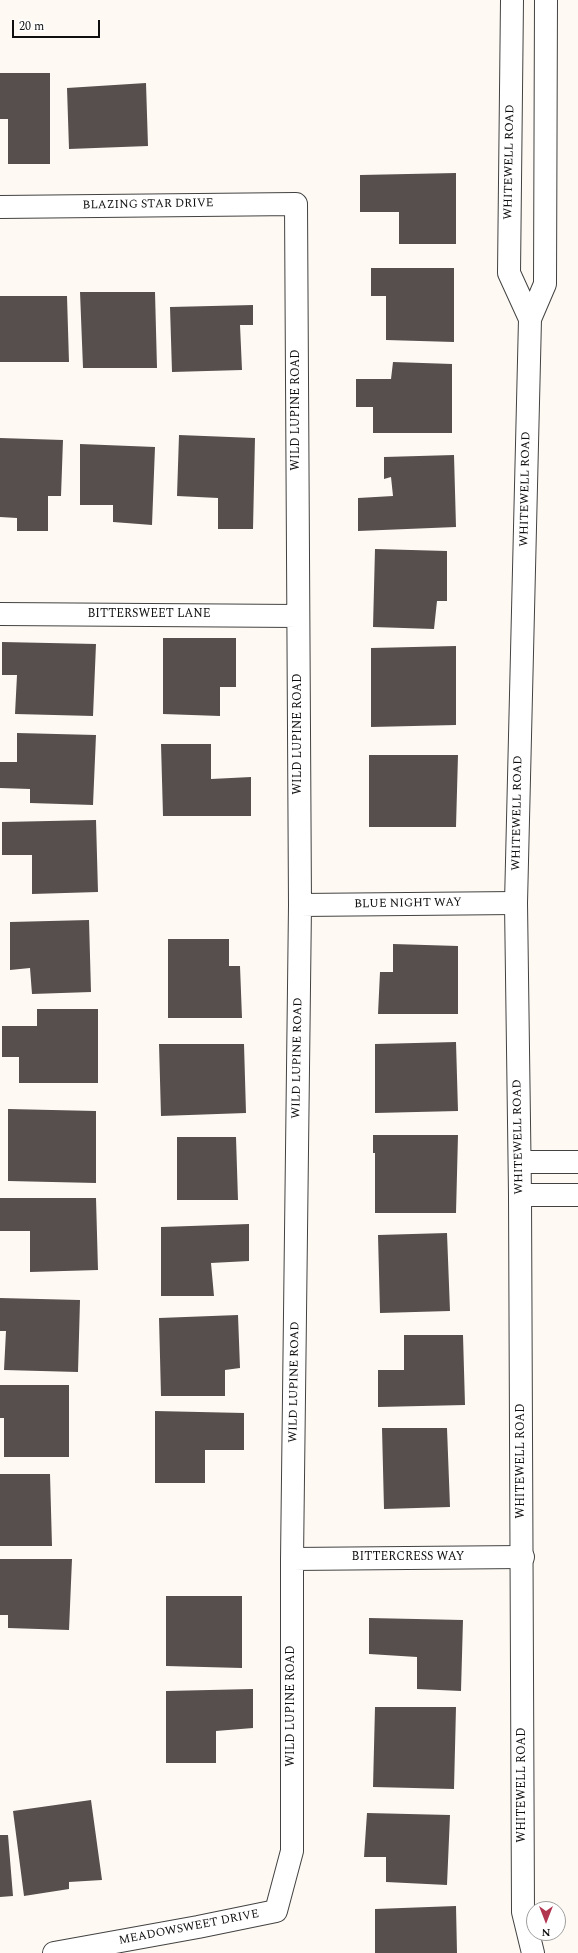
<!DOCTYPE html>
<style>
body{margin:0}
#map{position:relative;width:578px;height:1953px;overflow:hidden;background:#fefaf3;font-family:Spectral,serif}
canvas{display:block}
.north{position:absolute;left:526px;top:1901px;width:40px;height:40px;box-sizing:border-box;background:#fff;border:1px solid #9f9f9f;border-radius:50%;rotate:180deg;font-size:11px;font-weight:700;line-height:16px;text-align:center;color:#0f0f0f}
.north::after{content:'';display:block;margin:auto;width:14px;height:18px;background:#b23550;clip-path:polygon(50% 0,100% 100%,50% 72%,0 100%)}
.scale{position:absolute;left:12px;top:20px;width:88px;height:18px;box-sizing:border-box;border:2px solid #0f0f0f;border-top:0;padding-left:5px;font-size:12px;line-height:14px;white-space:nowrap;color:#0f0f0f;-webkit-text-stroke:3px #fff;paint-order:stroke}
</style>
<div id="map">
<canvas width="578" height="1953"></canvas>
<div class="north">N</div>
<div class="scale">20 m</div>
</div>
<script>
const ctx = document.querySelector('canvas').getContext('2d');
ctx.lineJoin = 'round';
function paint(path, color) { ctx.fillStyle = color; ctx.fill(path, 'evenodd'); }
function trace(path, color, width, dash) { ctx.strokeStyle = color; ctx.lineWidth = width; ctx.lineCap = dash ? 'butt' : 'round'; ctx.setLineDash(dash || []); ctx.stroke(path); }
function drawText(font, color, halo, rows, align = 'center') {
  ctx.font = font + ' Spectral,serif'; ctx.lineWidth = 4; ctx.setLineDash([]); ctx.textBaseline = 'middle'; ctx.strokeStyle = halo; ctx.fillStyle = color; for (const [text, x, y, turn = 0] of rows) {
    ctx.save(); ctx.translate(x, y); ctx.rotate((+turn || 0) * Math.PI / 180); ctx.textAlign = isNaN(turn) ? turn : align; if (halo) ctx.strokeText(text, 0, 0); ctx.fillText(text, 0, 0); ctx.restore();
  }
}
const building = new Path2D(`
 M0 73H50V164H8V119H0Z
 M146 83 148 146 69 149 67 88Z
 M456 173V244H399V212H360V175Z
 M371 268H454V342L386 340V296H371Z
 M80 292H155L157 368H83Z
 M0 296H67L69 362H0Z
 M253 305V325H240L242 370 172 372 170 307Z
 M393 362 452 364V433H373V407H356V379H391Z
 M179 435 255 438 253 529H218V498L177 496Z
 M0 438 63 440 61 496H48V531H17V518L0 517Z
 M80 444 155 447 152 525 113 522V505H80Z
 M454 455 456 527 358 531V498L393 496 391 477 384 479V457Z
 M375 549 447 551V601H437L434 629 373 627Z
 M163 638H236V687H220V716L163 714Z
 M2 642 96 644 93 716 15 714 17 675H2Z
 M456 646V725L371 727V648Z
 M17 733 96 735 93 805 30 803V789L0 788V762H17Z
 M161 744H211V779L251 777V816H163Z
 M369 755H458L456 827H369Z
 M96 820 98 892 32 894V855H2V822Z
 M89 920 91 992 32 994 30 968 10 970V922Z
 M168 939H229V966H240L242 1018H168Z
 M393 944 458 946V1014H378L380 972H393Z
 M37 1009H98V1083H19V1057H2V1026H37Z
 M456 1042 458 1111 375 1113V1044Z
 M159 1044H244L246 1113 161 1116Z
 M8 1109 96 1111V1183L8 1181Z
 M373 1135H458L456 1213H375V1153H373Z
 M177 1137H236L238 1200H177Z
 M0 1198H96L98 1270 30 1272V1231H0Z
 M249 1224V1261L211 1263 214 1296H161V1227Z
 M447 1233 450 1311 380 1313 378 1235Z
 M0 1298 80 1300 78 1372 4 1370 6 1331H0Z
 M238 1315 240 1368 225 1370V1396H161L159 1318Z
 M404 1335H463L465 1405 378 1407V1370H404Z
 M0 1385H69V1457H4V1418H0Z
 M155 1411 244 1413V1450H205V1483H155Z
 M382 1428H447L450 1507 384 1509Z
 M0 1474H50L52 1546H0Z
 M0 1559H72L69 1630 8 1628V1615H0Z
 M166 1596H242V1668L166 1666Z
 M369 1618 463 1620 461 1691 417 1689V1657L369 1654Z
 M253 1689V1728L216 1731V1763H166V1691Z
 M375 1707H456L454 1789 373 1787Z
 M91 1800 102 1880 69 1882V1889L24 1896 13 1811Z
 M367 1813 450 1815 447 1885 386 1882V1857H364Z
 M0 1835H8L13 1896 0 1897Z
 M456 1906 457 1953H375V1909Z`);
const minor = new Path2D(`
 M0 207 296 204 300 905 292 1559V1851L276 1911 198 1927 54 1953
 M0 614 298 616
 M300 905 516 903
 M520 1162H578
 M520 1195H578
 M292 1559 523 1557`);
const tertiary = new Path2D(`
 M512 0 509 273 530 319
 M533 1953 523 1912 520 1195 516 903 530 319 545 284 546 0`);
const streetNames = [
 ["WHITEWELL ROAD",510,162,-89],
 ["BLAZING STAR DRIVE",148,205,-1],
 ["WILD LUPINE ROAD",297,410,-90],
 ["WHITEWELL ROAD",526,489,-89],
 ["BITTERSWEET LANE",149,615],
 ["WILD LUPINE ROAD",299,734,-90],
 ["WHITEWELL ROAD",518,813,-89],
 ["BLUE NIGHT WAY",408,904,-1],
 ["WILD LUPINE ROAD",298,1058,-89],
 ["WHITEWELL ROAD",519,1137,-91],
 ["WILD LUPINE ROAD",295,1382,-89],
 ["WHITEWELL ROAD",522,1461,-90],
 ["BITTERCRESS WAY",408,1558],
 ["WILD LUPINE ROAD",292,1706,-90],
 ["WHITEWELL ROAD",523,1785,-90],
 ["MEADOWSWEET DRIVE",189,1928,-11]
];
paint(building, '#574f4d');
trace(minor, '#424242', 24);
trace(tertiary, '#424242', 24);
trace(minor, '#fff', 22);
trace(tertiary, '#fff', 22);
drawText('12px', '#0f0f0f', '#fff', streetNames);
</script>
